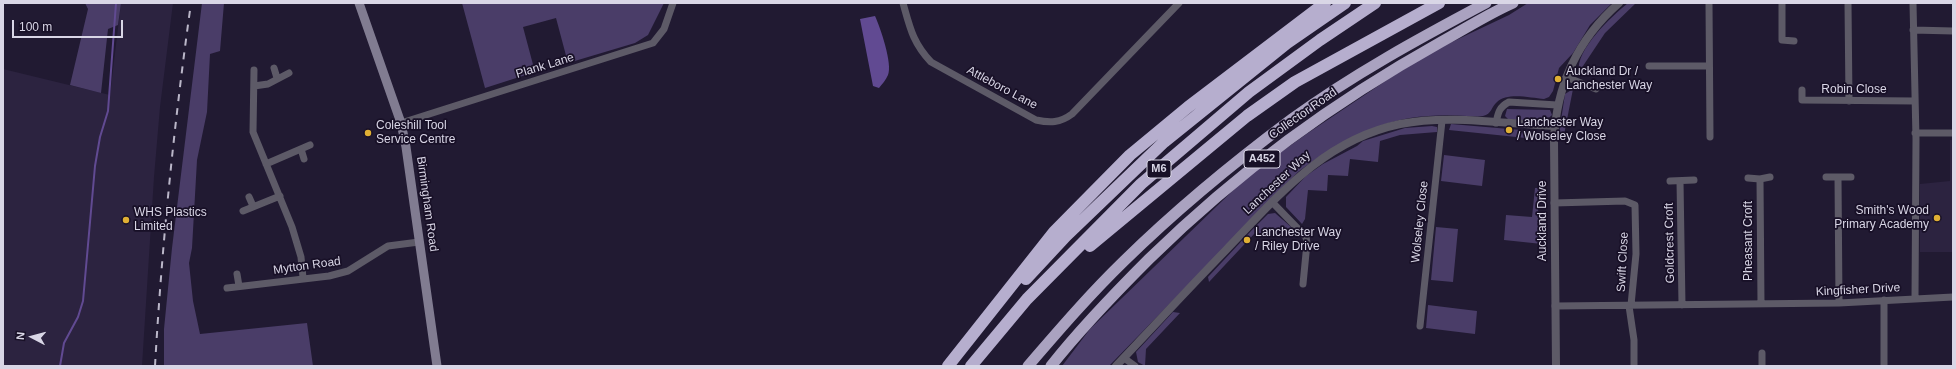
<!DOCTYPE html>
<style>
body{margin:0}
#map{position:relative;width:1956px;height:369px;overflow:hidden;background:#211a32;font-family:Helvetica,sans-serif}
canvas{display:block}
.frame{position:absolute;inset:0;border:4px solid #d9d6e6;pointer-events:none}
.north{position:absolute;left:12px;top:317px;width:40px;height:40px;-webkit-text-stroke:3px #181027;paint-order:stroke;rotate:276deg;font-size:11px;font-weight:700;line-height:16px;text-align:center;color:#d9d6e6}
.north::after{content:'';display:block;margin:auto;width:14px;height:18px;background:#d9d6e6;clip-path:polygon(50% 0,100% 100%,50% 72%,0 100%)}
.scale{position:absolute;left:12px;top:20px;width:111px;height:18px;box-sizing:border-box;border:2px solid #d9d6e6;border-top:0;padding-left:5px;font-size:12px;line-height:14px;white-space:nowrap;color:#d9d6e6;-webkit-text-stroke:3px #181027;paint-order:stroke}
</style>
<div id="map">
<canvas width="1956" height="369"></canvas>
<div class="frame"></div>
<div class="north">N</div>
<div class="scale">100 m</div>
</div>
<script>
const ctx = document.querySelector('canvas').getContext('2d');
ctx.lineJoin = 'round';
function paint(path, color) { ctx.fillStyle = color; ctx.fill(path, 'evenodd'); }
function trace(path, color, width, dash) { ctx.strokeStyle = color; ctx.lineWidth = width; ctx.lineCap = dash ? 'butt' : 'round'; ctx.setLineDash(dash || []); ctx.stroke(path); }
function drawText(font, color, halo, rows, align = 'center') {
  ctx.font = font + ' Helvetica,sans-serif'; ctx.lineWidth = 3.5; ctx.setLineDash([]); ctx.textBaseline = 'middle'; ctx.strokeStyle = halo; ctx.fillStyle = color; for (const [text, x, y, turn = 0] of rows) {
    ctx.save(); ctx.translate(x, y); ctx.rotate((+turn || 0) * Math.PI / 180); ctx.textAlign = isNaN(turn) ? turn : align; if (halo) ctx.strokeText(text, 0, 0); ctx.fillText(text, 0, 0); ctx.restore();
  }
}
const built = new Path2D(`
 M121 3H173L160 107 154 177 142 366H3V69L110 95Z
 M1950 140H1953V252H1920V184L1950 181Z`);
const green = new Path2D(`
 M85 3H121L118 25 108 29 101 93 70 85 88 9Z
 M202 3H224L220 51 210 54 207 112 197 160 192 248 189 263 193 301 200 334 307 323 313 366H164V329L172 248Z
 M462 3H664L648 35 635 43 568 63 556 18 523 27 535 72 485 88Z
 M1528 3H1612L1590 25 1573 53 1559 68 1553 91 1549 97 1544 99C1531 98 1507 92 1497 102 1491 107 1492 114 1483 116 1478 117 1472 116 1467 116 1454 115 1441 115 1428 116 1379 119 1336 143 1298 172L1109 366H1062L1090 329 1250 174 1308 133 1390 78 1435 50 1509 15Z
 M1628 3H1636L1605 33 1579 72C1575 50 1612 16 1628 3Z
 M1573 89 1563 140H1558L1565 94Z
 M1507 109 1550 110 1552 115C1541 126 1522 120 1508 119L1505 116Z
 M1451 124 1544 132 1545 140 1449 130Z
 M1432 126 1437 127V132L1400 135 1380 141 1378 162 1350 159 1348 176 1328 175 1327 191 1308 190 1305 219 1302 224 1286 207V197L1306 176 1323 164 1357 146 1363 141 1405 128Z
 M1444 155 1485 160 1482 186 1441 181Z
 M1535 188H1539L1538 210 1542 231V244L1504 240 1506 215 1532 217Z
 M1275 213 1298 233 1296 237 1255 233 1209 282 1208 277 1251 231 1268 214Z
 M1436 227 1458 229 1453 282 1431 280Z
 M1428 305 1477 311 1475 334 1426 328Z
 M1173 312 1180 313 1146 349 1145 366 1138 362 1136 352Z`);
const water = new Path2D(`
 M875 16C880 27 893 64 888 75 886 80 882 84 879 88L873 86 860 19Z`);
const stream = new Path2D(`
 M60 366 64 343 78 317 83 301 95 166 100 137 108 111 116 3`);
const minor = new Path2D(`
 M903 3C910 28 913 43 931 62L1036 120C1050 123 1060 123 1072 114L1179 3
 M1709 3 1710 137
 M1782 3V40L1794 41
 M1848 3 1849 101
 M1913 3 1916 139 1915 298
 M1913 30 1953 31
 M1649 66H1709
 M274 68 277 78
 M254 70 253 132 292 227 301 257 303 278
 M1566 77 1596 89
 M254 86 268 84 289 73
 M1802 90V100L1915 101
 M401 123 653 43 664 29 673 3
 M1496 123C1498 113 1499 107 1509 102L1557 105
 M1915 133H1953
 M301 149 304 159
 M266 164 310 145
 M1826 177H1851
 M1838 177 1839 303
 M1748 178 1760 179 1770 177
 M1760 179 1761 304
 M1670 181 1694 180
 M1680 181 1682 305
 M249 197 253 206
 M1272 202 1306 237 1307 243 1303 284
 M1554 203 1625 201 1635 205 1636 254 1631 305
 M243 211 280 196
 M237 274 239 286
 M227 288 329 276 348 271 388 246 419 242
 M1884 300V366
 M1555 306 1839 303 1953 297
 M1629 306 1634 340V366
 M1420 326 1442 121
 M1762 353V366
 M1124 358 1135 366`);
const tertiary = new Path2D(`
 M1116 366C1153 327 1189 288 1226 250 1278 196 1324 140 1400 124 1450 114 1504 124 1555 126
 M1556 366 1554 141C1556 85 1577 40 1619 3`);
const secondary = new Path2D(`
 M359 3 401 123 406 147 437 366`);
const trunk = new Path2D(`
 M1028 366C1059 330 1090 294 1124 261 1176 210 1233 163 1292 119 1352 75 1420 38 1486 3
 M1051 366C1081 328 1115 293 1149 259 1239 171 1332 103 1441 42 1465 29 1488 14 1513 3`);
const motorway = new Path2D(`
 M1090 246 1247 116 1295 82 1439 3
 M1026 279 1066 236 1164 142 1287 43 1345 3
 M948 366 1054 232 1130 155 1188 107 1325 3
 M971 366 1027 299 1141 184 1249 92 1320 40 1375 3`);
const rail = new Path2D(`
 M155 366C162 244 174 124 191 3`);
const markers = [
 [1558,79,4,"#e0b034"],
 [1509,130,4,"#e0b034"],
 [368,133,4,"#e0b034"],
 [1937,218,4,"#e0b034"],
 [126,220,4,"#e0b034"],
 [1247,240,4,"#e0b034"]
];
const shields = [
 [1262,159,36],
 [1159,169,24]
];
const shieldNames = [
 ["A452",1262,159],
 ["M6",1159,169]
];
const streetNames = [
 ["Plank Lane",545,66,-17],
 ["Attleboro Lane",1002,88,28],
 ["Robin Close",1854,90],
 ["Collector Road",1303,114,-35],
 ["Lanchester Way",1277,183,-43],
 ["Birmingham Road",427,204,82],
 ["Auckland Drive",1543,221,-90],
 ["Wolseley Close",1420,222,-84],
 ["Pheasant Croft",1749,241,-90],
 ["Goldcrest Croft",1670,243,-91],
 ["Swift Close",1623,262,-87],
 ["Mytton Road",307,266,-8],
 ["Kingfisher Drive",1858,290,-3]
];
const poiNames = [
 ["Auckland Dr /",1566,72],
 ["Lanchester Way",1566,86],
 ["Lanchester Way",1517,123],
 ["/ Wolseley Close",1517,137],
 ["Coleshill Tool",376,126],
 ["Service Centre",376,140],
 ["Smith's Wood",1929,211,"right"],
 ["Primary Academy",1929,225,"right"],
 ["WHS Plastics",134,213],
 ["Limited",134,227],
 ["Lanchester Way",1255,233],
 ["/ Riley Drive",1255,247]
];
paint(built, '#2c2340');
paint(green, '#4a3d68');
paint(water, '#614a92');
trace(stream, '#614a92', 2);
trace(minor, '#5d5a67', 7);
trace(tertiary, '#5d5a67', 8);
trace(secondary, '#817c91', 9);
trace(trunk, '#aaa2c0', 11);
trace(motorway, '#b6aece', 12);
trace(rail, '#bbb7c9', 2, [7, 7]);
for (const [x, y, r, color] of markers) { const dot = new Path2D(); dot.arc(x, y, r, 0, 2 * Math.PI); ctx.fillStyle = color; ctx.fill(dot); trace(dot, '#181027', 1.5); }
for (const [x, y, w] of shields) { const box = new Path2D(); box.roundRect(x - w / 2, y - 9, w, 18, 3); ctx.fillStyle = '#181027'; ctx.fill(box); trace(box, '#d9d6e6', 1); }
drawText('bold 11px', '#d9d6e6', null, shieldNames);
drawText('12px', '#d9d6e6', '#181027', streetNames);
drawText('12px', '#d9d6e6', '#181027', poiNames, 'left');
</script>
